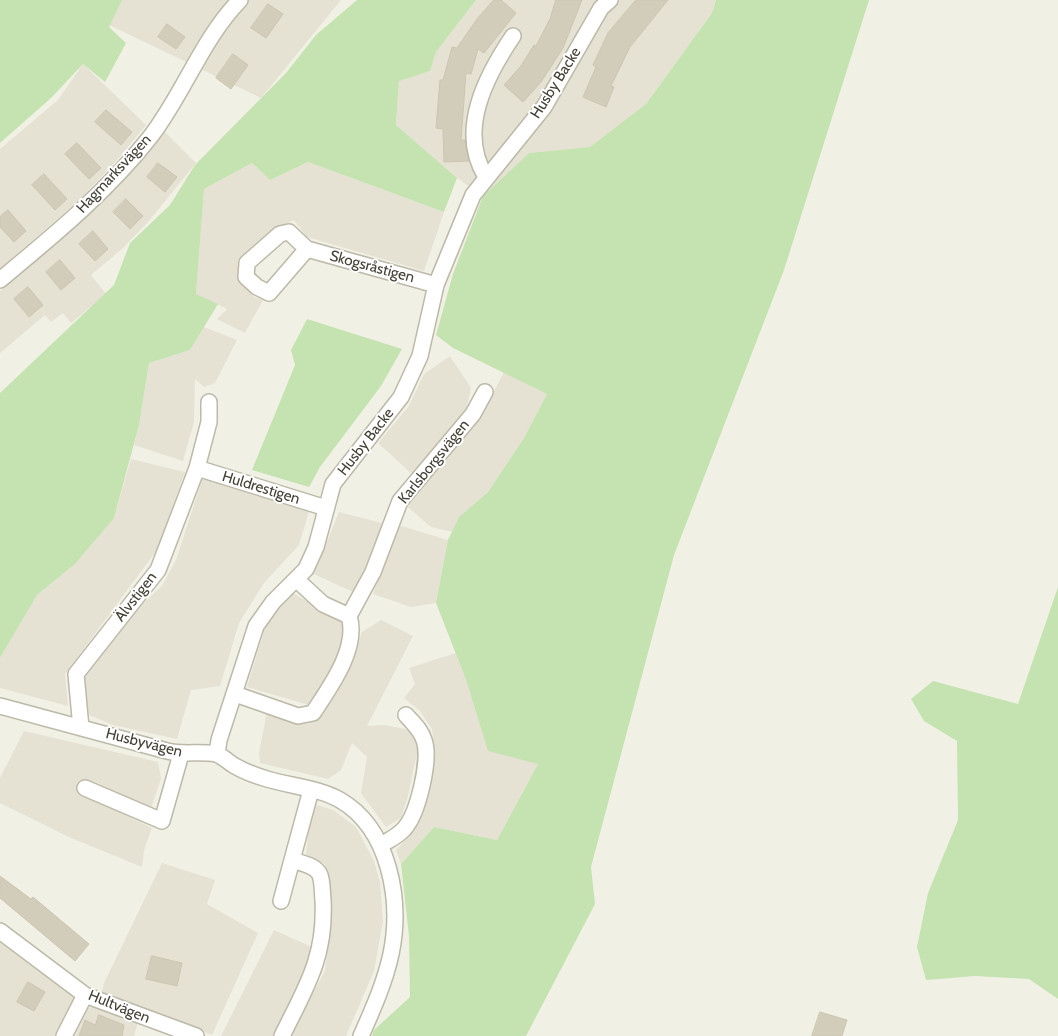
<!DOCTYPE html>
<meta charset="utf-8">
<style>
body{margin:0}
canvas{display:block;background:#f1f0e5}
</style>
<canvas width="1058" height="1036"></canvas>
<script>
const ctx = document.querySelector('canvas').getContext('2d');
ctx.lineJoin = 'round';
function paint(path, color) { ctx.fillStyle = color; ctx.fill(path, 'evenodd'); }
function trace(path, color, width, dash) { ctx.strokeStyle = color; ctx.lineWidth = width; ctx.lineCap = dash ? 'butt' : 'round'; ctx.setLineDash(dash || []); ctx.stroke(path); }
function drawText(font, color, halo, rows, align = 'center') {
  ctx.font = font + ' Cabin,sans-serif'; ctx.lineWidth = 4; ctx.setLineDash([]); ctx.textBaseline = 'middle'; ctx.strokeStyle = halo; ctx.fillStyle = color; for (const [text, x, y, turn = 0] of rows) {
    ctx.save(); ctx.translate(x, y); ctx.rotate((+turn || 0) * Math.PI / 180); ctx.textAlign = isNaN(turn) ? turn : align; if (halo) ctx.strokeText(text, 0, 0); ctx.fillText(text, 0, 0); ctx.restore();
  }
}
const residential = new Path2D(`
 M107 0H341L261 98 107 24Z
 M476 0H716L712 13 646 104 591 147 529 153 483 196 457 178 396 125 399 80 430 71 436 52Z
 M83 64 146 125 112 166 80 199 0 269V149L58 100Z
 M164 131 196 163 148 222 123 248 91 275 106 294 71 323 63 313 51 322 45 315 0 353V291L58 241 133 168Z
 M308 162 444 212 424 271 307 237 294 220 270 231 242 258 238 280 254 297 263 300 245 333 217 319 227 309 196 294 204 189 252 163 270 180Z
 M204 327 237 340 215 383 204 387 195 379 194 422 183 461 134 445 139 425 149 363 190 350Z
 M450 356 471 388 465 416 413 475 378 443 409 406 424 374Z
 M504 372 547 394 524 438 488 492 459 517 452 532 431 527 403 503 440 467 484 410Z
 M131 459 185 472 157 550 65 674 68 706 0 688V658L37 595 75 564 114 518Z
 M205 479 309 511 299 545 264 583 239 623 220 686 191 690 177 739 113 725 89 715 84 678 139 607 162 586 176 560 202 480Z
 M339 512 382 523 372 560 355 593 314 574Z
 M398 525 448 540 436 603 411 607 373 594Z
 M291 592 322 610 344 620 351 632 309 705 247 687 265 628Z
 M381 620 413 636 367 726 385 725 415 731 420 739 408 796 401 818 386 827 361 793 367 757 352 743 341 770 328 779 260 763 259 753 267 711 309 724 351 666 362 632Z
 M456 653 467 682 538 764 497 840 434 827 401 864 396 850 409 836 434 749 432 729 419 710 404 698 415 684 409 668Z
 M24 731 158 762 161 779 151 808 93 781 84 795 152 828 144 850 142 867 71 838 0 803V778Z
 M317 805 333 810 356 827 374 861 380 882 383 921 374 971 346 1036H289L325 971 329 928 325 864 306 855 310 813Z
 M162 863 215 880 207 904 258 933 212 1035 102 992 104 983Z
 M274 930 314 948 307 974 274 1036H221Z
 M0 939 74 998 54 1036H0Z
 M94 1007 138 1022 134 1036H75L88 1008Z`);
const green = new Path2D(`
 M0 0H122L109 27 126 43 105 82 83 64 51 98 0 143Z
 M357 0H476L436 52 430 71 399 81 396 125 457 178 444 212 308 162 270 180 252 163 204 189 196 294 218 304 190 350 149 363 139 425 114 518 75 564 37 595 0 658V393L114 285 130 243 170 205 195 165 286 73 316 35Z
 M716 0H869L784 270 674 555 591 867 595 904 526 1036H372L374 1030 410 997 409 936 401 864 434 827 497 840 538 764 488 751 467 682 436 603 448 540 459 517 488 492 524 438 547 394 453 348 436 335 453 274 483 196 529 153 590 147 646 104 712 13Z
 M307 319 402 349 381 386 320 467 309 487 252 470 295 365 291 350Z
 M1058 587V999L1029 979 975 976 926 980 917 947 928 893 958 820 957 741 924 721 911 699 933 681 1018 704Z`);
const building = new Path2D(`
 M494 0H501L516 13 484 53 478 49 471 74 466 73 461 140H465L469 161 444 162 443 129 436 128 440 80H443L452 47 457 48 477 19Z
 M556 0H582L563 48 541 82 523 102 504 85 521 66 534 45 536 46 550 19Z
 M636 0H668L630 47 611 86 614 87 606 107 583 97 596 67 593 65 608 33Z
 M268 4 283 14 266 38 251 28Z
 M167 24 185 37 176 49 158 37Z
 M233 54 248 65 231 89 216 78Z
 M106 110 132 132 121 145 95 122Z
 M77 143 101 168 89 179 65 154Z
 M158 163 177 177 165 192 147 177Z
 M44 174 67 199 55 210 32 185Z
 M126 199 143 216 130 229 113 212Z
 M8 210 26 231 14 242 0 227V217Z
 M93 231 108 249 95 261 79 244Z
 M60 260 75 278 61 290 46 272Z
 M28 287 43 305 29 317 14 299Z
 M0 876 31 899 33 897 89 944 75 961 0 898Z
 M152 956 182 963 177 986 146 979Z
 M28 982 45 992 34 1011 17 1002Z
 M820 1012 847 1020 842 1036H812Z
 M99 1015 124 1025 122 1036H79L85 1020 95 1025Z`);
const minor = new Path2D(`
 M486 177C457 131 486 76 513 36
 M307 249 269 293 257 287 246 277 247 263 280 234 289 232 307 249 436 285
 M0 280C53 236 108 191 151 136 184 93 202 39 240 0
 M197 468 326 508
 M349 616 373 572 400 501 473 414 485 392
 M235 694 298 716 313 713C330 687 359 648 349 616L323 604 297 580
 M0 706 167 751C183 755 200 751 216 754 223 756 229 763 235 766 245 772 257 776 267 779 290 786 319 788 340 800 390 829 402 901 391 954 385 982 373 1009 361 1036
 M81 728 76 674 158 570 197 468 209 422V402
 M217 754 219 740 256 626 273 602 306 569 316 547 333 484 401 397 420 356 436 285 473 195 544 107 601 8 610 0
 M85 788 162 821 181 754
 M381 845C389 840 398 836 404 829 418 814 431 759 424 740 421 730 413 723 406 715
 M281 901 292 860
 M0 931 85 995 196 1036
 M64 1036 85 995
 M282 1036C306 987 326 957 323 900 322 892 323 880 319 873 314 865 301 863 292 860L311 790`);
const streetNames = [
 ["Husby Backe",556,83,-58],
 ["Hagmarksvägen",114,174,-47],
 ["Skogsråstigen",372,267,15],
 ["Husby Backe",366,442,-52],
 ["Karlsborgsvägen",434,462,-51],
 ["Huldrestigen",261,488,17],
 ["Älvstigen",136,597,-52],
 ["Husbyvägen",144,743,14],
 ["Hultvägen",119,1007,22]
];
paint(residential, '#e5e2d4');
paint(green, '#c4e3b0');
paint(building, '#d2cdbb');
trace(building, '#ccc6af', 1);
trace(minor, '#bcb9a8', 18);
trace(minor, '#fff', 15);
drawText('15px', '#434035', '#fff', streetNames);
</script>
